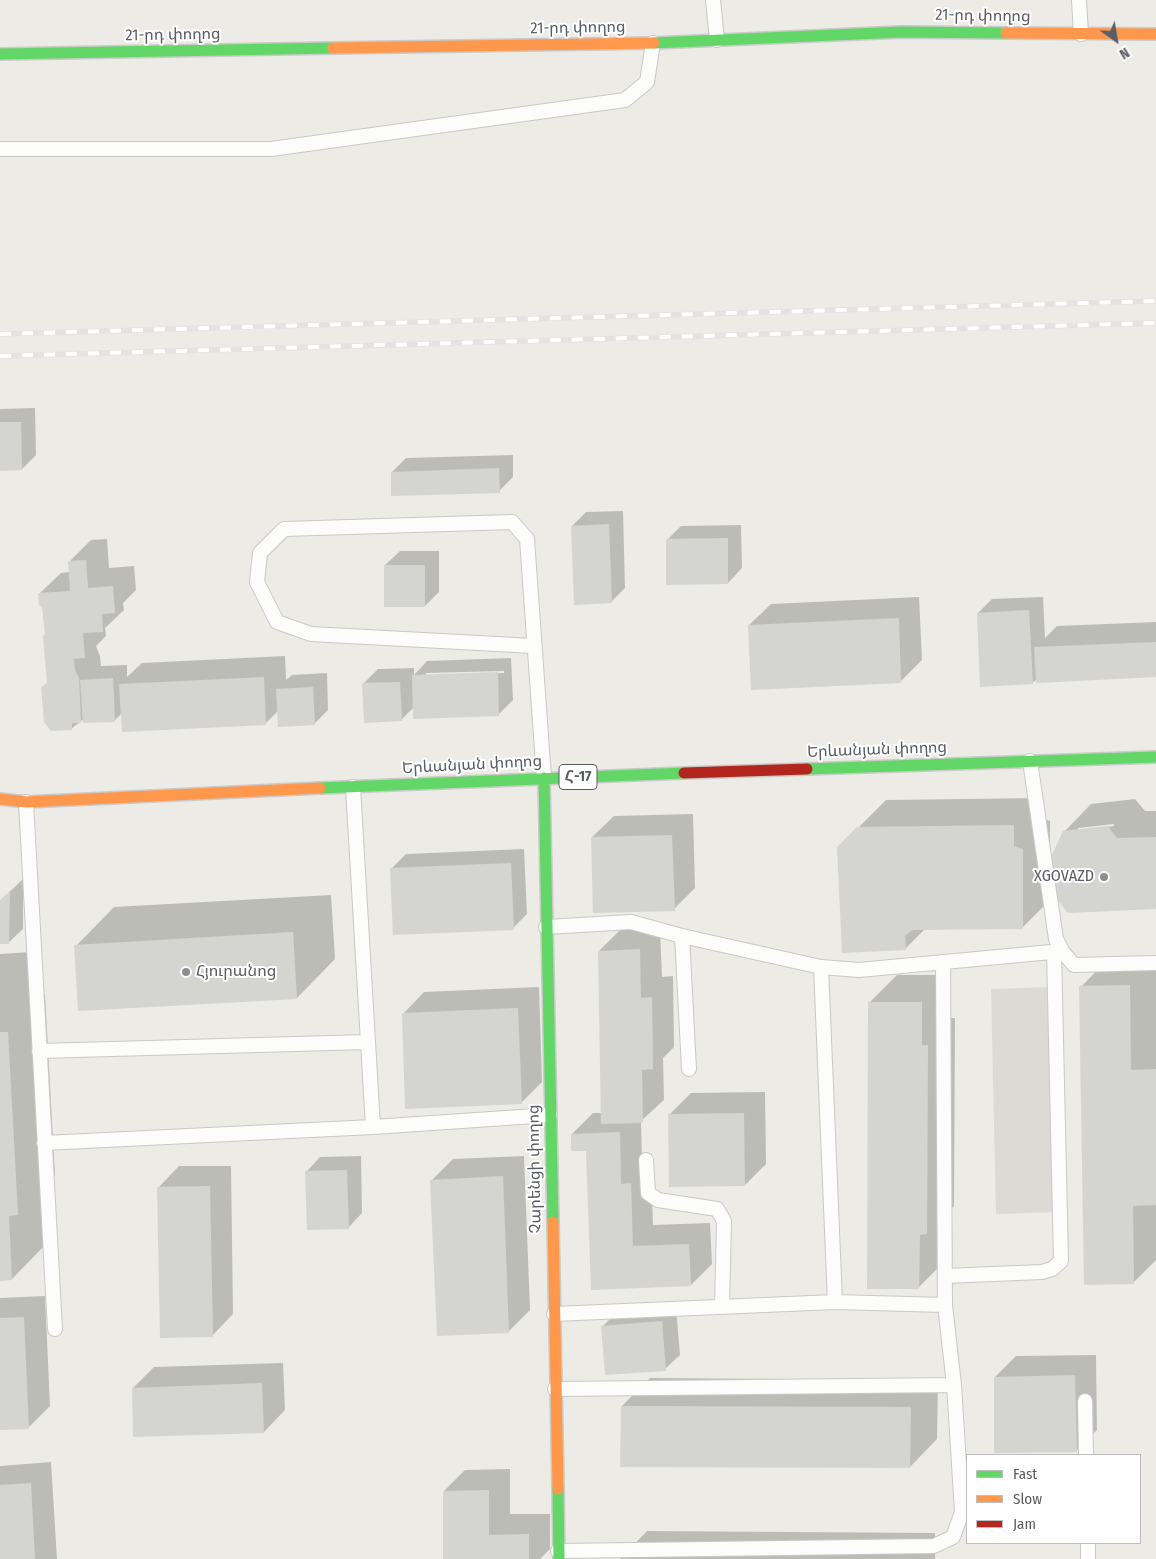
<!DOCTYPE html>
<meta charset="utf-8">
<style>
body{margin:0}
#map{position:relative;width:1156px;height:1559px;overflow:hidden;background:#ecebe5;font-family:"Fira Sans Condensed",sans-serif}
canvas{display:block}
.legend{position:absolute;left:966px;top:1454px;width:175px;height:90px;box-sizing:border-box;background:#fff;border:1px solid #bdbec1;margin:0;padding:6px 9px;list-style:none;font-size:15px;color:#5a5d64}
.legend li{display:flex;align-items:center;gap:10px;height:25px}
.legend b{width:25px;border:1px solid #bdbec1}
.north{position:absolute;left:1091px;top:15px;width:50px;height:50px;-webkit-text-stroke:4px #fff;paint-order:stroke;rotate:148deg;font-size:14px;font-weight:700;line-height:20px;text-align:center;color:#5a5d64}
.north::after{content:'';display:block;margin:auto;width:18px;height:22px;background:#5a5d64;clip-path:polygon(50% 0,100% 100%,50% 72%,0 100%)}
</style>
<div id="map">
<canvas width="1156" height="1559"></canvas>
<ul class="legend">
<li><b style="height:6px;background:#63d668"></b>Fast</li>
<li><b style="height:6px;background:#ff974d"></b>Slow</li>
<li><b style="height:6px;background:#b3261e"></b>Jam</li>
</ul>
<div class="north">N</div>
</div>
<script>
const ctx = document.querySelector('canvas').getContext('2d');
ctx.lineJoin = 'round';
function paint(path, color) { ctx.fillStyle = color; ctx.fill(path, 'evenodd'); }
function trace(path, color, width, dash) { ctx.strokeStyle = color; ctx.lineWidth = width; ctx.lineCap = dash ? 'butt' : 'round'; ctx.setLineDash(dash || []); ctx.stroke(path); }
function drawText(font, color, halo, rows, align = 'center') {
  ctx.font = font + ' "Fira Sans Condensed","Noto Sans Armenian",sans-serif'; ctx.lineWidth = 4; ctx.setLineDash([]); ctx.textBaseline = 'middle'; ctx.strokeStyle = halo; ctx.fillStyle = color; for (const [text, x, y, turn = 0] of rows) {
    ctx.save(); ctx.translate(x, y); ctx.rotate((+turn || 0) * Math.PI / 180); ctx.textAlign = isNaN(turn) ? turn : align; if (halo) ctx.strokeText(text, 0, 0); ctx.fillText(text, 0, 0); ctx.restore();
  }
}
const industrial = new Path2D(`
 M1051 987 1057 1212 996 1214 991 989Z`);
const shadow = new Path2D(`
 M35 408 36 455 22 469 0 470V409Z
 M513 455V477L499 491 392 472 406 458Z
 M623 511 625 588 611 602 572 526 586 512Z
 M741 525 742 568 728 583 667 540 681 526Z
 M107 539 109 568 134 566 136 590 123 603 124 610 105 628 106 636 96 646 100 656 101 666 127 665V677L142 663 285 656 286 680 292 675 327 673 328 710 314 724 278 711 266 723 122 713 115 720 84 719 71 729 43 687 48 682 46 634 43 607 39 594 61 573 70 572 69 562 91 540Z
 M400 551H439V592L425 606 385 565Z
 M919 597 922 660 901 681 749 625 771 604Z
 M1043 597 1045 638 1057 626 1156 622V676L1037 679 1032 683 978 613 992 599Z
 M511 658 513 700 498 715 414 707 401 720 363 684 378 669 414 668V675L427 661ZM504 671V673L426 676V673Z
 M1041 798V818L1050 821V900L1022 928 925 929 905 949 838 848 886 800Z
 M1135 799 1145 811H1156V908L1064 832 1091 804ZM1114 824V826L1078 831V828Z
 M693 814 695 888 674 909 592 837 614 816Z
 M524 849 527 914 513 928 392 868 406 854Z
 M23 879V929L8 943H0V901Z
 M331 895 335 959 297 998 76 946 114 907Z
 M660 929 662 977 673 976 674 1047 663 1058 664 1100 641 1121 642 1163H651L653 1225 710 1223 712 1264 691 1285 592 1288 588 1150 572 1134 593 1113H602L599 951 620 930Z
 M31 952 34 995 45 994 55 1175 47 1184 50 1240 12 1279H0V954Z
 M1156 958V1260L1133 1283 1081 987 1108 959Z
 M897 975H949V1018H955L954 1206 947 1213 946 1260 919 1287 869 1003Z
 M539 987 542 1082 521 1103 403 1014 424 992Z
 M765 1092 766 1164 745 1185 670 1114 691 1093Z
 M361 1156 362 1213 348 1228 306 1172 320 1157Z
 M524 1156 530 1310 509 1331 432 1180 453 1159Z
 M179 1166H231L233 1314 212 1336 158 1188Z
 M45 1296 50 1406 29 1427 0 1429V1298Z
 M676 1307 680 1355 665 1369 603 1326 617 1312Z
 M1096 1355 1097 1430 1076 1451 995 1377 1016 1356Z
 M283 1363 285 1410 264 1432 133 1388 154 1367Z
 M650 1378 938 1380 937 1439 910 1467 622 1406Z
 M51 1462 57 1559H0V1466Z
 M510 1469V1514H550V1549L540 1559H445L444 1491 465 1470Z
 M647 1531 935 1533V1559H620Z`);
const building = new Path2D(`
 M0 422H21L22 470 0 471Z
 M499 468 500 493 391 496V472Z
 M609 524 612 603 574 605 571 526Z
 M728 538V584L666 585V539Z
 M86 560 88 588 113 586 115 613 102 614 103 632 83 633 85 658 74 659 75 670 79 678 81 723H72V730L51 731 44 722 41 687 47 683 43 637 45 634 42 607 39 605 38 593 70 591 68 561Z
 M384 565H425V607H384Z
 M1029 610 1033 684 980 687 977 613Z
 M899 618 901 683 751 690 748 625Z
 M1156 642V677L1036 683 1034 647Z
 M498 672 499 716 413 719 412 675Z
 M264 677 266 725 122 732 119 684Z
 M113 678 115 722 83 723 80 680Z
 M400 682 402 721 364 723 362 683Z
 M313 687 315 725 278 727 276 689Z
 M1014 825V846L1023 849V929L912 930 905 936 906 950 842 953 837 847 857 827Z
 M1108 826 1117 838 1156 837V909L1068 913 1055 897 1051 857 1063 831Z
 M672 835 675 911 593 913 591 837Z
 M511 863 514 930 393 935 390 868Z
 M10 891 9 944H0V900Z
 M293 932 297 999 78 1011 74 945Z
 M640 949 641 998 652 997 653 1069 642 1070 643 1123 601 1124 598 951Z
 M1130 985 1131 1070 1156 1069V1205L1133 1206 1134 1284 1084 1285 1079 986Z
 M868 1002H922V1045H928L927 1234 920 1235 919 1289H867Z
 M518 1008 522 1104 405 1109 402 1013Z
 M0 1032H8L18 1215 9 1216 12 1280 0 1281Z
 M744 1113 745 1186 669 1187 668 1114Z
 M620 1132 621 1184 631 1183 633 1246 689 1244 691 1286 591 1290 586 1151H571V1134Z
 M347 1170 349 1229 307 1230 305 1171Z
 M503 1176 509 1333 437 1336 430 1180Z
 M210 1186 213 1337 160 1338 157 1187Z
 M24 1317 29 1429 0 1430V1318Z
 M662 1321 666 1371 605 1375 601 1326Z
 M1075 1375 1077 1452 994 1453V1377Z
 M262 1383 264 1433 133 1437 132 1388Z
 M621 1406 911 1407 910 1468 620 1467Z
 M31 1483 35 1559H0V1485Z
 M489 1490V1535L529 1534V1559H443V1491Z`);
const lane = new Path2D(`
 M713 0 717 40
 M1079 0 1081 34
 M0 149H271L625 100 647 82 653 43
 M534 646 311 634 277 622 257 582 260 553 284 529 512 522 527 539 544 778
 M1030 761 1056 939 1062 951 1074 965 1156 963
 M353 787 373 1127
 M26 802 55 1329
 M546 927 631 922 682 936 821 967 859 970 1062 951
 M682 936 689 1069
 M821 967 835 1302
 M39 1051 368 1042
 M44 1143 373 1127 550 1115
 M646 1160 648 1193 658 1200 717 1209 724 1221 722 1307
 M945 1276 1042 1272 1052 1269 1061 1261 1054 951
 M554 1314 835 1302 945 1305
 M555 1389 954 1385
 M1085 1401 1086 1455
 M1088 1543V1559
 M558 1551 934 1546 953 1537 962 1512 954 1385 945 1305 943 962`);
const fast = new Path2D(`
 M654 43 901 32 1006 33
 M0 54 333 48
 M807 769 1156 757
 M544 778 553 1222
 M320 788 684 773
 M558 1489 559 1559`);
const slow = new Path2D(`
 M1006 33 1156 34
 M333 48 654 43
 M0 799 26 802 320 788
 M553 1222 558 1489`);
const jam = new Path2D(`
 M684 773 807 769`);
const rail = new Path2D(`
 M0 334 1156 301
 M0 356 1156 323`);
const markers = [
 [1104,877,5,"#8d8f91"],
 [186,972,5,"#8d8f91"]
];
const shields = [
 [578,777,38]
];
const shieldNames = [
 ["Հ-17",578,777]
];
const streetNames = [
 ["21-րդ փողոց",983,16,1],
 ["21-րդ փողոց",578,28,-1],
 ["21-րդ փողոց",173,35,-1],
 ["Երևանյան փողոց",877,750,-2],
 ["Երևանյան փողոց",472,765,-3],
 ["Չարենցի փողոց",535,1169,-91]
];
const poiNames = [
 ["XGOVAZD",1094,877],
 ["Հյուրանոց",196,972,"left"]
];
paint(industrial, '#dbdad5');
paint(shadow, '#0003');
paint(building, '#d4d4d0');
trace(lane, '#c8c9c7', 16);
trace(fast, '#c9cac9', 14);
trace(slow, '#c9cac9', 14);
trace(jam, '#c9cac9', 14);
trace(lane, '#fcfcfb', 14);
trace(fast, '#63d668', 11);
trace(slow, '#ff974d', 11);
trace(jam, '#b3261e', 11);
trace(rail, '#e4e3e2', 5.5);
trace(rail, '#fff', 4, [11]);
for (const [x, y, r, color] of markers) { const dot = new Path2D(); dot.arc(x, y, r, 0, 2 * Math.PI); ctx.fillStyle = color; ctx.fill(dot); trace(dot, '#fff', 2); }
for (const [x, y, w] of shields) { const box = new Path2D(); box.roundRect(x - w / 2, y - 12.5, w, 25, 4); ctx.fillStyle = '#fff'; ctx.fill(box); trace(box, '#5a5d64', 1); }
drawText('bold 15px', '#5a5d64', null, shieldNames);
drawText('16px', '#5a5d64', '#fff', streetNames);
drawText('16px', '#5a5d64', '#fff', poiNames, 'right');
</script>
